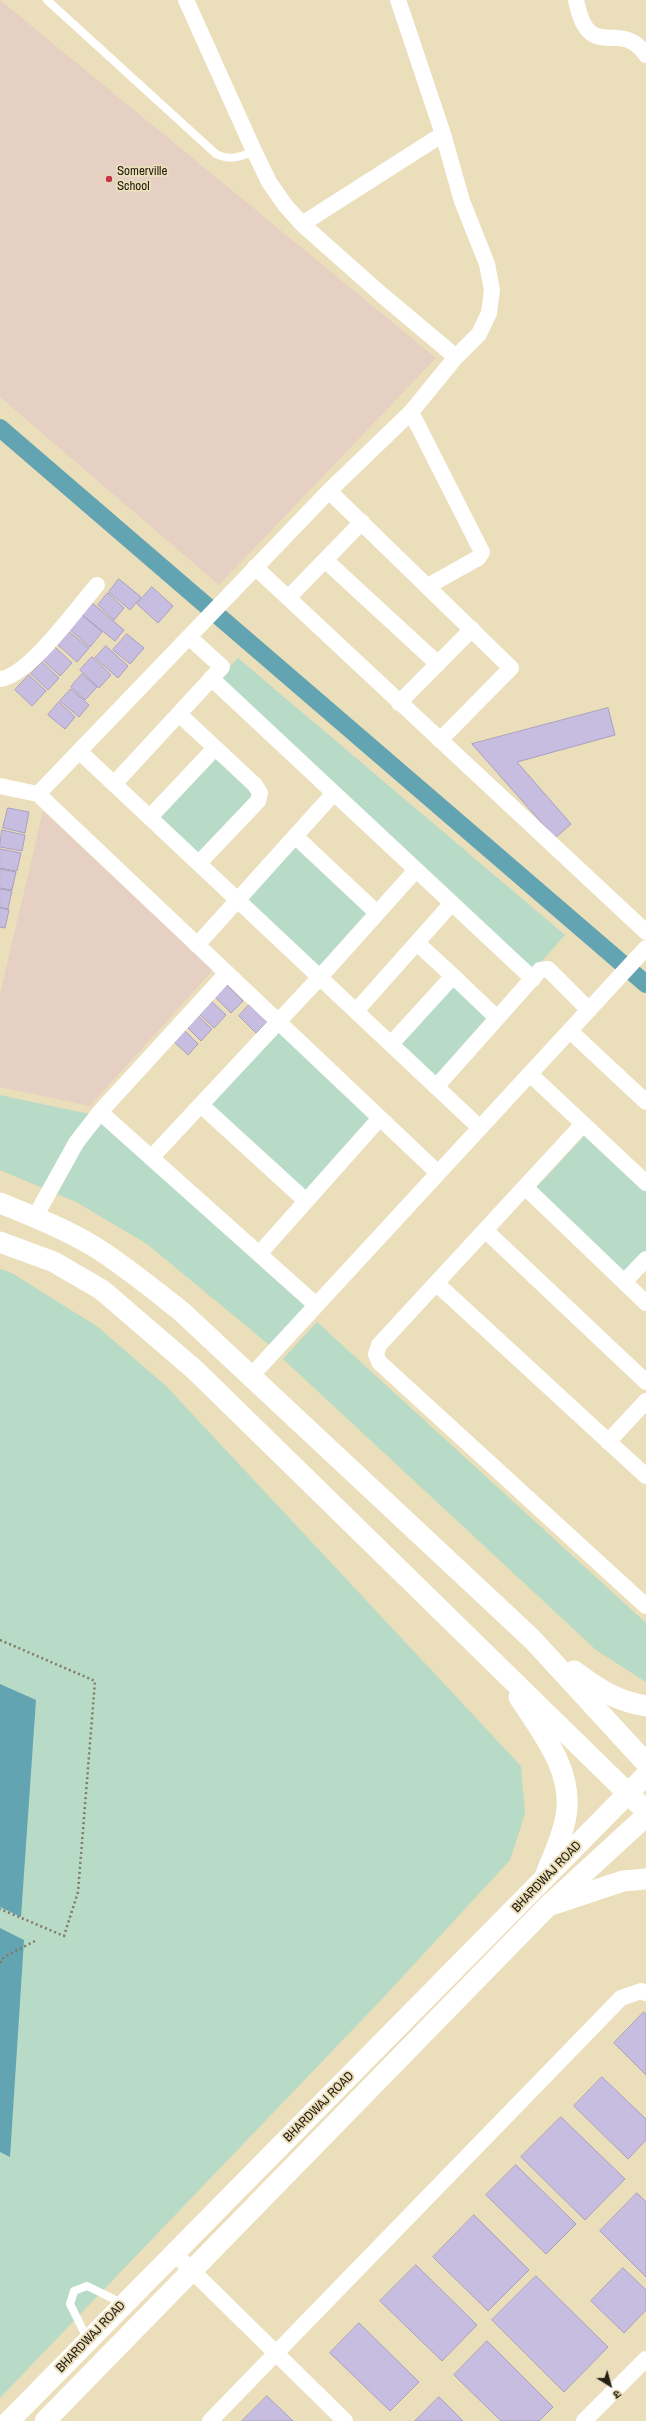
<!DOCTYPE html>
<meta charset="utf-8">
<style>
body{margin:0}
#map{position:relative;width:646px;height:2421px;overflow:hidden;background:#ebdeba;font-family:"Archivo Narrow","Noto Sans Devanagari",sans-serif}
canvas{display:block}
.north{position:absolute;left:590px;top:2365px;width:40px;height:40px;-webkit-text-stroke:3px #ebdeba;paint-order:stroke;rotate:143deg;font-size:11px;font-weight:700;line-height:16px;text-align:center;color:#252012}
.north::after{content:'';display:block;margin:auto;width:14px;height:18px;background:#252012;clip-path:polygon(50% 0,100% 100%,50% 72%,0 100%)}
</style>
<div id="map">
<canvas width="646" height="2421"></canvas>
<div class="north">उ</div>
</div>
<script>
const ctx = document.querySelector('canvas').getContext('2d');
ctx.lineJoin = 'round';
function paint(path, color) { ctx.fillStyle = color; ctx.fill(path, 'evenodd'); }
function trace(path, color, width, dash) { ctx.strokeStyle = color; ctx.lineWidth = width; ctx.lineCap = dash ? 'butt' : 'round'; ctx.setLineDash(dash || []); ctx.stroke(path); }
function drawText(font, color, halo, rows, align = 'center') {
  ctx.font = font + ' "Archivo Narrow",sans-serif'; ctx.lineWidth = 4; ctx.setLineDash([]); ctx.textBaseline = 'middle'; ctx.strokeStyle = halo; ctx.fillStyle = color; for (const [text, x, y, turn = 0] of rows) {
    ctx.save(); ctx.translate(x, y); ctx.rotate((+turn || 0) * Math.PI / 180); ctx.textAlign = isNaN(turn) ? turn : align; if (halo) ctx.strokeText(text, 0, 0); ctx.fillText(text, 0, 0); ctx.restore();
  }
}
const education = new Path2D(`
 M0 0 436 358 219 585 0 397Z
 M43 811 213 970 90 1106 0 1087V994Z`);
const green = new Path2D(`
 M238 658 565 935 532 972 219 678Z
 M215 754 258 793 198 857 156 817Z
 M295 842 373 913 320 971 242 900Z
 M453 981 494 1019 436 1081 395 1044Z
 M279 1031 375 1119 305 1194 210 1105Z
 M0 1095 94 1115 305 1306 269 1345 147 1244 76 1202 0 1170Z
 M586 1134 646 1189V1252L625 1274 534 1190Z
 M0 1269 12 1273 98 1327 166 1386 521 1766 525 1814 510 1860 383 1998 0 2398Z
 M317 1322 646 1623V1682L596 1650 283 1359Z`);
const water = new Path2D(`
 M0 1684 36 1700 21 1917 0 1907Z
 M0 1928 24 1940 10 2157 0 2152Z`);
const canal = new Path2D(`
 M0 428 646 984`);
const building = new Path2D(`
 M119 579 141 597 130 610 109 592Z
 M152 587 173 606 158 623 137 604Z
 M108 593 124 608 114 620 98 605Z
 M91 602 124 630 115 641 81 614Z
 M81 614 102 632 90 647 69 629Z
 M68 631 89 648 77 662 57 644Z
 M127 634 144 648 130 664 113 650Z
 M106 646 128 666 118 678 95 658Z
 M55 647 72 663 60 676 43 660Z
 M92 657 111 675 99 688 80 670Z
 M42 662 59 678 48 690 31 674Z
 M82 674 97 687 85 700 71 687Z
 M29 675 46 691 32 706 15 690Z
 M71 689 89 705 79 717 60 701Z
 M59 702 75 717 65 729 48 715Z
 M608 708 615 735 517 762 571 824 555 838 472 744Z
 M8 808 29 812 25 833 3 828Z
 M2 830 25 835 22 851 0 847Z
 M0 849 21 853 17 871 0 868Z
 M0 869 16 872 12 890 0 888Z
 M0 889 12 891 8 909 0 907Z
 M0 908 9 910 5 928 0 927Z
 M225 983 243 1001 231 1013 213 995Z
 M207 997 226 1015 214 1028 195 1010Z
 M249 1005 267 1022 256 1033 239 1016Z
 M194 1012 212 1029 201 1041 183 1023Z
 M180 1026 198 1044 188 1055 169 1037Z
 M644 2012 646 2014V2075L614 2043Z
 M602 2077 646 2119V2140L628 2159 574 2106Z
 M561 2117 625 2179 585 2220 521 2157Z
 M516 2165 576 2224 546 2254 486 2195Z
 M637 2193 646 2202V2277L600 2231Z
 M474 2215 529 2270 488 2311 433 2257Z
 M416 2265 477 2325 442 2361 380 2301Z
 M623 2268 646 2290V2310L624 2333 591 2301Z
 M536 2276 608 2347 564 2392 492 2320Z
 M359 2323 419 2382 390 2411 330 2353Z
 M487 2341 553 2407 539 2421H501L454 2375Z
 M267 2396 293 2421H242Z
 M439 2397 463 2421H415Z`);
const path = new Path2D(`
 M0 1640 95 1681 78 1892 64 1936 0 1909
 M0 1963 4 1957 35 1941`);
const service = new Path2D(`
 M47 0 216 154C230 161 240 157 254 151
 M88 2340 70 2304 74 2291 87 2286 124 2304`);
const minor = new Path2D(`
 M186 0 254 151 269 182 285 205 302 224 382 295 456 357
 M576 0C589 66 619 16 646 55
 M302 224 443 134
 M411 412 482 552 478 558 428 586
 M329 491 511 668 440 740
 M325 560 438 664
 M255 567 646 932
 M288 598 362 522
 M211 678 533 979
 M0 679C29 676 77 608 97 585
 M399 703 472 629
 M179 714 255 785 260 793 258 801 199 863
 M79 751 480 1128
 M114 784 222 667 189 637
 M0 786 38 794 438 1173
 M38 794 329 491 411 412 456 357 479 334 489 313 492 290 487 264 462 201 443 134 398 0
 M150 817 215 748
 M295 836 377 913
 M417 943 453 976
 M197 945 334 793
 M227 973 100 1112 316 1305
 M356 1011 452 903
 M570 1031 646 1102
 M391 1044 453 976 497 1018
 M530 1074 646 1183
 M436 1087 540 970 548 969 589 1010
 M201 1105 306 1201
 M583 1124 379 1345 376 1354 379 1362 646 1606
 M151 1158 320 977 416 870
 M525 1187 646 1303
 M35 1217 76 1143 100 1112
 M485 1230 646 1382
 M259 1254 380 1118
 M624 1282 646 1259
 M436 1283 646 1476
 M252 1375 646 948
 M608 1442 646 1401
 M174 2253 345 2421
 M210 2421 621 1998 641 1991 646 1993
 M584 2421 646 2359`);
const tertiary = new Path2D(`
 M0 1203C32 1216 65 1229 95 1247 125 1266 153 1289 181 1311L532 1639 646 1763
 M0 1242 54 1262 102 1290 195 1370 646 1811
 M574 1671C598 1689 616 1701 646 1706
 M519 1697C542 1733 574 1771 566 1816 563 1835 553 1856 546 1874
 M554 1904 623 1881 646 1879
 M9 2421 646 1775
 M45 2421 548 1906 646 1816`);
const markers = [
 [109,179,4,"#c53549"]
];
const poiNames = [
 ["Somerville",117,172],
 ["School",117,187]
];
const streetNames = [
 ["BHARDWAJ ROAD",547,1877,-46],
 ["BHARDWAJ ROAD",319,2107,-45],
 ["BHARDWAJ ROAD",91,2337,-46]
];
paint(education, '#e5d0c3');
paint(green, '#b8dbc7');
paint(water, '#62a4b1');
trace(canal, '#62a4b1', 18);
paint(building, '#c7bde1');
trace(building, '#a89fc1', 1);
trace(path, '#817960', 2.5, [2, 3]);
trace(service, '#fff', 8);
trace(minor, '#fff', 16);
trace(tertiary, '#fff', 21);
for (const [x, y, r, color] of markers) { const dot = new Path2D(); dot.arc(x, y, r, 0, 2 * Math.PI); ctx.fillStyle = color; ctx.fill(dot); trace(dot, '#ebdeba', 1.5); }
drawText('13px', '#252012', '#ebdeba', poiNames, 'left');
drawText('13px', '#252012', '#ebdeba', streetNames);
</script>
